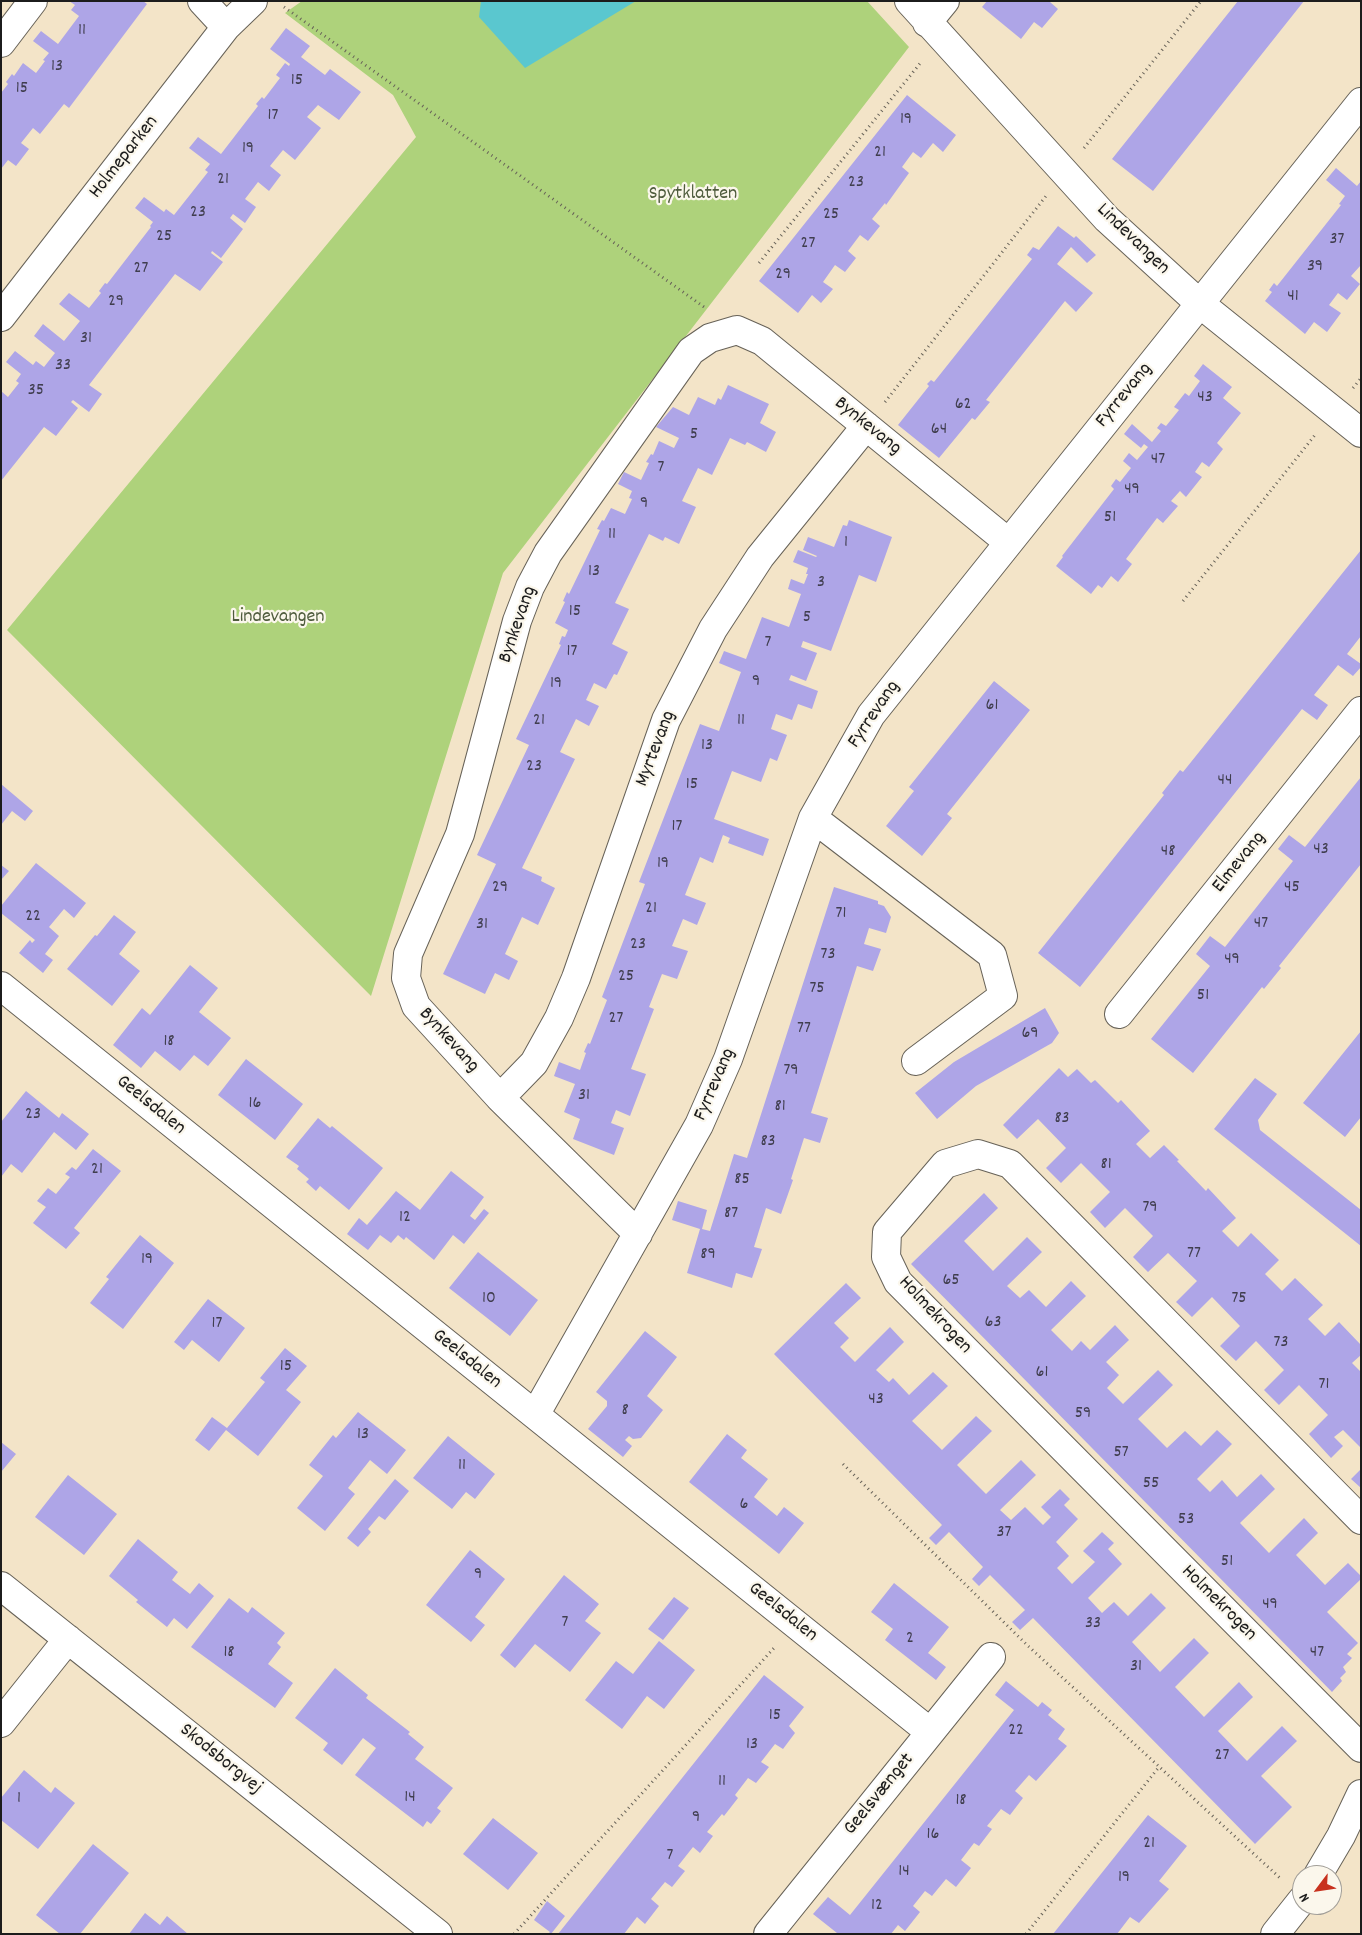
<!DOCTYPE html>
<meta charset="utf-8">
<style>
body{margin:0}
#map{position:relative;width:1362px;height:1935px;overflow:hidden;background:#f3e4c8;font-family:Dekko,sans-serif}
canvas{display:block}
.frame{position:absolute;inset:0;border:2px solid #1c1c1c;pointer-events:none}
.north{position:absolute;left:1292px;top:1865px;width:50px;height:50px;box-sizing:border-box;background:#fbf7ec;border:1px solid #a29f99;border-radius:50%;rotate:239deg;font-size:14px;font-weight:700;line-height:20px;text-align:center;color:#1c1c1c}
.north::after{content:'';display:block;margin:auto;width:18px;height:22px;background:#c8321e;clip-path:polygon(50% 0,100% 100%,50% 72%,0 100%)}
</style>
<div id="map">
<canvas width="1362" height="1935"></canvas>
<div class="frame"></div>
<div class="north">N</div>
</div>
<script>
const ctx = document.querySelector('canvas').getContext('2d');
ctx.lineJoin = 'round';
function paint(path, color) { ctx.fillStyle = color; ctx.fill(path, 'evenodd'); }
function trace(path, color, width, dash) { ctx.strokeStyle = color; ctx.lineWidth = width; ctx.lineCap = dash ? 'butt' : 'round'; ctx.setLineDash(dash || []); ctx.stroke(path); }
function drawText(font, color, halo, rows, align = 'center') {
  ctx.font = font + ' Dekko,sans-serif'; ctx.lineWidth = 4.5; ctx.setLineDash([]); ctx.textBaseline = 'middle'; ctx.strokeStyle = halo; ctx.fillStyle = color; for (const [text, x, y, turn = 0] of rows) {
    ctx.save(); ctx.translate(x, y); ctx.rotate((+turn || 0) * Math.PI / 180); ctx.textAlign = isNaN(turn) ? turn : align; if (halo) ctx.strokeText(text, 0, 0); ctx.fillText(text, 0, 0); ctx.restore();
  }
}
const green = new Path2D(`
 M302 1H867L909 47 503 573 371 996 7 630 416 137 393 95 285 13Z`);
const water = new Path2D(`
 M481 1H636L525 68 479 17Z`);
const building = new Path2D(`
 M69 1H143L147 4 69 108 64 104 40 134 33 128 21 143 29 149 16 166 8 160 1 169V93L8 84 6 82 12 74 14 76 23 63 36 73 45 61 43 60 49 53 33 41 41 31 58 44 79 16 71 10 75 5Z
 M987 1H1051L1050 2 1058 9 1042 28 1034 22 1021 39 982 7Z
 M1238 1H1304L1153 191 1112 159Z
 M286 28 310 46 301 57 325 75 330 69 361 92 339 120 318 105 307 117 321 128 295 160 283 150 270 166 281 175 269 191 258 182 245 199 256 207 245 223 233 214 230 218 243 229 221 258 212 251 211 253 223 262 200 291 175 274 89 385 102 394 89 412 73 400 71 402 78 408 56 436 44 427 1 481V391L8 397 19 383 16 381 21 374 6 362 15 351 33 365 36 361 44 367 55 353 34 336 43 324 64 341 80 321 59 304 69 293 89 308 101 293 99 291 105 283 107 284 151 227 150 226 153 222 135 208 144 197 164 212 166 209 174 215 208 172 205 170 210 164 189 148 198 137 221 154 258 106 256 104 262 97 264 99 280 78 276 75 285 63 289 66 290 64 270 49Z
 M907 95 956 135 943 152 933 143 921 158 913 152 902 167 909 173 886 205 885 203 872 219 880 226 868 241 860 235 848 251 856 258 845 272 835 265 823 282 833 289 821 303 812 295 798 313 759 281Z
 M1336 168 1357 186 1361 181V265L1351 276 1360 284 1347 300 1338 293 1329 305 1341 313 1327 332 1314 322 1305 334 1265 301 1272 292 1269 290 1274 283 1277 286 1341 205 1339 204 1345 196 1326 180Z
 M1058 226 1074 238 1076 236 1096 255 1087 263 1071 247 1057 264 1093 293 1076 312 1065 301 986 400 990 402 975 420 972 418 939 458 898 425 929 386 927 384 931 380 934 382 1032 259 1027 255 1033 247 1039 250Z
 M1203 364 1232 387 1223 398 1241 413 1217 443 1223 449 1209 467 1202 462 1195 472 1202 477 1186 497 1180 491 1171 501 1178 506 1163 523 1157 518 1126 559 1132 564 1118 582 1111 576 1102 588 1098 585 1091 594 1056 566 1063 557 1062 556 1114 489 1111 486 1116 479 1120 482 1131 468 1123 461 1129 453 1137 460 1148 447 1144 444 1141 448 1124 434 1132 424 1152 442 1161 431 1157 428 1161 423 1166 426 1179 410 1174 407 1185 393 1189 396 1200 381 1194 376Z
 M728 385 769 404 760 423 776 432 766 452 747 442 745 445 730 438 712 475 698 468 682 501 696 507 679 544 665 537 663 541 649 534 615 603 629 609 612 644 628 652 617 675 614 674 606 689 594 683 586 700 599 706 589 726 576 719 560 752 575 759 522 868 542 877 541 881 555 888 538 925 522 917 505 954 518 961 509 980 495 973 485 994 443 974 496 864 477 855 529 745 516 739 561 645 559 644 562 636 565 637 568 630 555 623 565 602 563 601 567 592 569 594 600 530 597 529 602 520 604 521 611 508 625 514 632 499 629 498 632 491 618 484 624 472 641 480 649 463 646 462 651 454 653 455 659 441 674 448 679 438 656 427 673 407 689 415 698 397 715 405 718 398 721 400Z
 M849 520 892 537 876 582 859 575 831 651 803 641 801 647 817 653 806 681 791 675 789 680 818 691 812 709 798 704 792 720 776 714 771 729 787 735 777 761 770 758 761 782 732 771 714 819 769 839 763 856 728 843 730 838 723 835 713 863 700 857 685 895 706 903 697 925 683 919 672 946 688 951 677 979 662 974 649 1007 654 1009 631 1069 646 1074 630 1116 616 1110 611 1123 624 1128 614 1155 573 1139 580 1119 564 1112 575 1084 554 1076 559 1062 580 1070 586 1053 584 1052 588 1043 590 1044 607 1000 602 997 645 884 639 882 700 724 719 731 741 672 719 663 724 651 746 659 762 617 789 627 801 594 788 589 791 579 804 584 808 574H806L808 568 793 562 798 550 816 557 817 556 803 550 808 537 834 547 843 525 847 526Z
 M1361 550V636L1347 654 1361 664V667L1353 676 1338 665 1314 695 1328 705 1317 720 1302 709 1080 987 1038 953 1164 795 1162 793 1180 770 1183 772Z
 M994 681 1030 710 947 814 952 818 922 856 886 826 914 791 909 787Z
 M1361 777V864L1279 966 1281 968 1264 989 1262 987 1193 1073 1151 1039 1210 966 1196 954 1210 936 1225 947 1293 861 1278 849 1289 835 1305 847Z
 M1 784 33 811 25 821 12 811 1 825Z
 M36 863 86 903 74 918 64 909 49 927 59 936 45 954 53 960 43 973 19 953 30 940 32 943 35 940 1 913V906Z
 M1 865 9 871 1 880Z
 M834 887 878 901V904L884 906 891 917 886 933 869 928 864 944 881 949 873 971 857 966 811 1113 828 1118 820 1143 804 1138 791 1179 793 1180 781 1214 766 1208 754 1247 762 1249 752 1278 736 1273 732 1288 687 1273 700 1229 672 1220 678 1201 707 1210 702 1229 710 1231 734 1154 747 1158Z
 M114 915 136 932 119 954 140 971 112 1006 67 969 95 935 97 936Z
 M190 965 218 988 199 1012 231 1038 208 1066 194 1055 180 1071 155 1051 141 1068 113 1045 142 1008 150 1015Z
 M1045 1008 1059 1033 1052 1043 976 1086 937 1119 915 1093 954 1062Z
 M1361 1031V1117L1345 1137 1303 1103Z
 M246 1059 303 1104 275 1140 218 1095Z
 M1059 1068 1068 1077 1077 1069 1091 1083 1095 1080 1118 1103 1121 1100 1150 1131 1136 1144 1150 1158 1164 1145 1179 1160 1177 1161 1206 1191 1208 1188 1236 1218 1222 1231 1238 1247 1251 1233 1279 1260 1265 1274 1282 1291 1295 1278 1323 1305 1308 1319 1325 1336 1339 1322 1361 1345V1355L1352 1363 1361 1372V1448L1343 1430 1334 1437 1343 1446 1331 1458 1309 1434 1328 1415 1299 1385 1279 1405 1264 1390 1284 1370 1256 1341 1236 1361 1220 1346 1240 1326 1212 1297 1192 1317 1176 1302 1197 1281 1168 1253 1148 1272 1133 1257 1153 1236 1125 1208 1105 1228 1090 1212 1110 1192 1081 1163 1061 1183 1046 1168 1066 1148 1038 1119 1017 1139 1003 1125Z
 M1255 1078 1277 1094 1258 1120 1260 1130 1361 1210V1246L1214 1129Z
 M26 1091 59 1118 62 1113 89 1134 76 1150 54 1132 22 1173 11 1164 1 1177V1122Z
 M318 1118 330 1128 332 1126 383 1168 349 1210 320 1186 316 1191 306 1182 309 1179 297 1169 299 1166 286 1157Z
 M93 1149 121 1171 74 1228 80 1233 66 1249 33 1223 46 1207 37 1201 48 1188 56 1194 70 1177 65 1174 72 1167 76 1170Z
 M451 1171 484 1197 470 1216 475 1220 484 1209 489 1213 464 1244 453 1235 434 1260 406 1237 404 1240 398 1235 391 1243 380 1235 368 1250 347 1234 359 1218 367 1225 396 1191 420 1210Z
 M984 1193 998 1208 964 1241 993 1271 1027 1237 1042 1252 1007 1286 1020 1298 1029 1290 1046 1307 1071 1281 1086 1296 1051 1330 1072 1351 1081 1341 1090 1350 1115 1325 1129 1340 1106 1362 1119 1375 1107 1388 1123 1404 1158 1370 1173 1385 1138 1419 1167 1448 1185 1431 1201 1446 1217 1430 1232 1444 1197 1479 1210 1492 1222 1480 1237 1497 1261 1474 1275 1489 1240 1523 1269 1553 1304 1518 1318 1533 1296 1555 1325 1585 1348 1563 1361 1576V1579L1327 1612 1358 1643 1347 1654 1352 1658 1343 1667 1346 1672 1340 1678 1342 1681 1332 1692 911 1264Z
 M140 1235 174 1263 123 1329 90 1303 109 1279 106 1277Z
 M478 1252 538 1300 510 1336 449 1288Z
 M846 1283 861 1298 834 1323 849 1338 840 1347 855 1362 890 1327 904 1342 876 1370 889 1382 893 1378 909 1395 933 1372 948 1386 912 1421 942 1450 976 1416 992 1431 957 1465 986 1494 1021 1460 1036 1475 1000 1510 1011 1520 1025 1507 1043 1525 1051 1517 1041 1507 1060 1489 1070 1499 1064 1505 1078 1519 1056 1542 1069 1556 1057 1568 1072 1584 1095 1562 1083 1551 1102 1532 1114 1543 1108 1549 1122 1564 1088 1598 1102 1613 1114 1602 1128 1616 1151 1593 1166 1608 1132 1642 1160 1672 1194 1638 1209 1653 1175 1687 1204 1717 1239 1682 1253 1697 1218 1731 1247 1761 1282 1726 1297 1741 1261 1776 1292 1807 1255 1844 1033 1618 1020 1630 1012 1622 1025 1610 990 1575 979 1586 972 1579 983 1567 949 1532 936 1545 929 1538 942 1525 774 1354Z
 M208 1299 245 1328 219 1362 192 1340 184 1350 174 1342Z
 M645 1331 677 1357 647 1396 663 1410 641 1438 633 1439 629 1436 625 1440 632 1446 623 1457 588 1429 607 1406V1401L596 1392Z
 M285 1348 307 1366 286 1390 301 1402 258 1456 226 1430 209 1451 195 1440 212 1417 227 1428 265 1382 260 1378Z
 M358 1412 406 1450 387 1474 370 1460 348 1488 355 1494 325 1531 297 1508 323 1476 309 1465 333 1435 336 1438Z
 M727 1434 747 1450 741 1458 768 1479 754 1497 777 1516 784 1507 804 1523 779 1554 689 1482Z
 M448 1436 495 1474 475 1499 466 1492 452 1509 413 1478Z
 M1 1442 16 1454 1 1472Z
 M1361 1469V1488L1351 1479Z
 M68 1475 117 1514 84 1555 35 1517Z
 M395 1479 409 1491 385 1520 379 1516 368 1529 371 1532 358 1547 347 1538Z
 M138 1539 178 1572 172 1580 190 1594 199 1583 214 1596 187 1629 174 1618 167 1627 136 1602 138 1600 109 1576Z
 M470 1550 505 1579 475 1617 485 1625 471 1642 426 1605Z
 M564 1575 599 1604 585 1621 601 1633 570 1672 535 1644 515 1668 500 1655Z
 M894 1583 949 1627 928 1653 946 1667 936 1680 885 1640 893 1629 871 1612Z
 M674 1597 689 1608 663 1640 648 1629Z
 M229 1598 248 1613 252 1607 285 1633 277 1643 281 1647 268 1664 293 1683 275 1708 191 1647Z
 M659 1641 695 1670 664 1709 647 1696 622 1729 585 1700 616 1661 633 1674Z
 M335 1668 368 1695 366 1698 410 1732 408 1734 424 1747 415 1759 453 1788 437 1808 441 1811 431 1824 427 1821 423 1827 355 1775 376 1748 363 1738 342 1765 323 1750 328 1743 295 1718Z
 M764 1675 804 1707 789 1726 795 1733 783 1749 775 1744 761 1762 769 1767 756 1783 748 1778 735 1795 738 1798 724 1816 722 1814 707 1832 713 1836 700 1853 693 1847 678 1866 685 1871 672 1887 665 1882 651 1899 659 1906 645 1924 637 1917 624 1934H558Z
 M1006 1681 1038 1707 1042 1702 1052 1710 1048 1715 1065 1729 1058 1739 1067 1746 1036 1781 1029 1775 1015 1791 1023 1798 1010 1815 1001 1809 987 1826 992 1829 979 1846 974 1843 961 1860 971 1868 956 1887 946 1879 932 1896 925 1891 913 1906 920 1912 905 1931 898 1925 891 1934H836L837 1933 813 1914 828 1897 850 1915 1014 1710 995 1695Z
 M24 1770 51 1793 55 1787 75 1803 38 1849 1 1820V1798Z
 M1148 1815 1187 1846 1159 1881 1169 1889 1139 1923 1130 1917 1117 1934H1053Z
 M493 1818 538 1853 508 1890 463 1854Z
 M93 1844 129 1873 80 1934H60L36 1915Z
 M547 1901 565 1916 551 1934H548L550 1932 534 1920Z
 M145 1913 160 1925 167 1916 188 1934H129Z`);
const path = new Path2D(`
 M284 7 704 307
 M1084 148 1201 1
 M759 263 922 61
 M1353 388 1361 378
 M885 402 1046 196
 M1183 601 1315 435
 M843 1464 1027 1645 1280 1878
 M514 1934 774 1648
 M1026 1934 1159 1767`);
const minor = new Path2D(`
 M202 1 226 27
 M909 1 1107 219 1199 303 1361 433
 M927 23 945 1
 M1 43 33 1
 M1 317 226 27 253 1
 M813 818 992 955 1003 996 916 1061
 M1 986 930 1732
 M1119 1014 1361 711
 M500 1098 534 1063 559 1018 576 978 666 720 713 629 760 557 866 426
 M638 1234 500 1098 416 1006 406 978 408 954 460 834 517 621 530 587 548 553 691 351 710 338 737 330 762 341 1008 542
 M535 1415 699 1125 728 1059 813 818 871 715 1361 102
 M1361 1520 1010 1164 978 1154 945 1164 887 1232 886 1257 898 1282 1361 1748
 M1 1586 438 1934
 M1 1723 68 1639
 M1318 1875 1341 1836 1361 1794
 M768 1934 991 1657
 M1275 1934 1302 1900`);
const numberNames = [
 ["11",82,32],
 ["13",57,68],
 ["15",297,82],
 ["15",22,90],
 ["17",273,117],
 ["19",906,121],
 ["19",248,150],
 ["21",880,154],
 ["21",223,181],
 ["23",856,184],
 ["23",198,214],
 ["25",831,216],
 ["25",164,238],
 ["37",1337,241],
 ["27",808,245],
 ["39",1315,268],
 ["27",141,270],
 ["29",783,276],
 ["41",1293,298],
 ["29",116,303],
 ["31",86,340],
 ["33",63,367],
 ["35",36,392],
 ["43",1205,399],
 ["62",963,406],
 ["64",939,431],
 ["5",694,436],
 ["47",1158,461],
 ["7",661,469],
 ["49",1132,491],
 ["9",644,505],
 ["51",1110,519],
 ["11",612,536],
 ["1",846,544],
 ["13",594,573],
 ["3",821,584],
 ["15",575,613],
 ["5",807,619],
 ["7",768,644],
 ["17",572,653],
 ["9",756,683],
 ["19",556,685],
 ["61",992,707],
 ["21",539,722],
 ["11",741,722],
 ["13",707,747],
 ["23",534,768],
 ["44",1225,782],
 ["15",692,786],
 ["17",677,828],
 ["43",1321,851],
 ["48",1168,853],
 ["19",663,865],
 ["29",500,889],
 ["45",1292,889],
 ["21",651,910],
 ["71",841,915],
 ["22",33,918],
 ["47",1261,925],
 ["31",482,926],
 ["23",638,946],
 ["73",828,956],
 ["49",1232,961],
 ["25",626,978],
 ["75",817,990],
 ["51",1203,997],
 ["27",616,1020],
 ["77",804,1030],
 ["69",1030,1035],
 ["18",169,1043],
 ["79",791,1072],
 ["31",584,1097],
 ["16",255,1105],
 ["81",780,1108],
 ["23",33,1116],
 ["83",1062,1120],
 ["83",768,1143],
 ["81",1106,1166],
 ["21",97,1171],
 ["85",742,1181],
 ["79",1150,1209],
 ["87",731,1215],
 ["12",405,1219],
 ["77",1194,1255],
 ["89",708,1256],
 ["19",147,1261],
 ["65",951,1282],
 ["10",489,1300],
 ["75",1239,1300],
 ["63",993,1324],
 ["17",217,1325],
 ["73",1281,1344],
 ["15",286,1368],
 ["61",1042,1374],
 ["71",1324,1386],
 ["43",876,1401],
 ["8",625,1412],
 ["59",1083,1415],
 ["13",363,1436],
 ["57",1121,1454],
 ["11",462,1467],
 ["55",1151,1485],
 ["6",744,1506],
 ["53",1186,1521],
 ["37",1004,1534],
 ["51",1227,1563],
 ["9",478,1576],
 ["49",1270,1606],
 ["7",565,1624],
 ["33",1093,1625],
 ["2",910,1640],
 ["18",229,1654],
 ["47",1317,1654],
 ["31",1136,1668],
 ["15",775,1717],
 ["22",1016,1732],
 ["13",752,1746],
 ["27",1222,1757],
 ["11",722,1783],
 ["14",410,1799],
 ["1",19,1800],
 ["18",961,1802],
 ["9",696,1819],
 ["16",933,1836],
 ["21",1149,1845],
 ["7",670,1857],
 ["14",904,1873],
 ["19",1124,1879],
 ["12",877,1907]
];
const streetNames = [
 ["Holmeparken",125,158,-52],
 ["Lindevangen",1132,240,44],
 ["Fyrrevang",1125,396,-51],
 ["Bynkevang",867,427,39],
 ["Bynkevang",519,625,-71],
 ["Fyrrevang",875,715,-56],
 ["Myrtevang",657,749,-69],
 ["Elmevang",1240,863,-51],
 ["Bynkevang",448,1041,48],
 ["Fyrrevang",716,1085,-67],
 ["Geelsdalen",150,1106,39],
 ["Holmekrogen",934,1316,47],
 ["Geelsdalen",466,1360,39],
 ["Holmekrogen",1218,1604,45],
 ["Geelsdalen",782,1613,39],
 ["Skodsborgvej",220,1760,39],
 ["Geelsvænget",880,1795,-51]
];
const parkNames = [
 ["Spytklatten",693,195],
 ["Lindevangen",278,618]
];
paint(green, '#aed27b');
paint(water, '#5ac7cf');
paint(building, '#aea5e7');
trace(minor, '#676258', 30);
trace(path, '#676258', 3, [1, 4]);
trace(minor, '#fff', 28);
drawText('18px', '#403e4f', null, numberNames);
drawText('20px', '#1c1c1c', '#fbf7ec', streetNames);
drawText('20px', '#4f5c3d', '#fbf7ec', parkNames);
</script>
